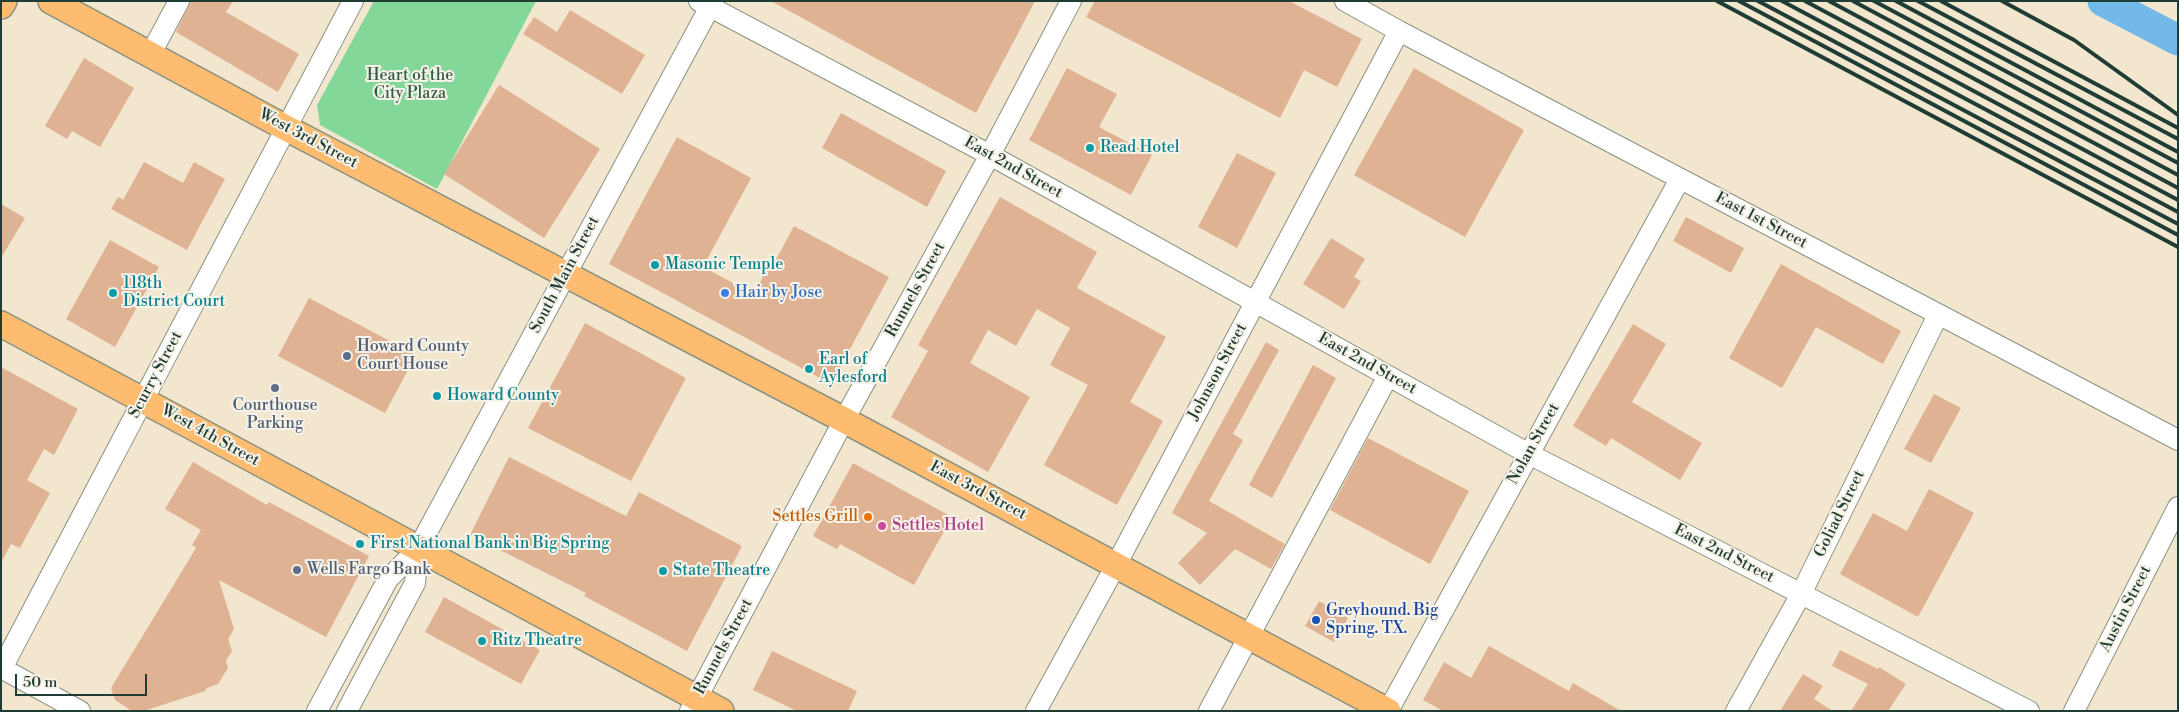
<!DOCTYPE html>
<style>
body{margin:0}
#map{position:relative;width:2179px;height:712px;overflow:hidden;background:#f3e6ce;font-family:"Libre Bodoni",serif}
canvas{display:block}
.frame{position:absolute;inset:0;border:2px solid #1f3d34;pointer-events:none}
.scale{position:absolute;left:15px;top:674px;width:132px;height:22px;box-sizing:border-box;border:2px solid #1f3d34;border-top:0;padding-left:6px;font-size:15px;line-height:18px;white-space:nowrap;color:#1f3d34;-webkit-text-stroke:4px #f7f3e8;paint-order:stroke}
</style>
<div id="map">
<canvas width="2179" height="712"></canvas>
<div class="frame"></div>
<div class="scale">50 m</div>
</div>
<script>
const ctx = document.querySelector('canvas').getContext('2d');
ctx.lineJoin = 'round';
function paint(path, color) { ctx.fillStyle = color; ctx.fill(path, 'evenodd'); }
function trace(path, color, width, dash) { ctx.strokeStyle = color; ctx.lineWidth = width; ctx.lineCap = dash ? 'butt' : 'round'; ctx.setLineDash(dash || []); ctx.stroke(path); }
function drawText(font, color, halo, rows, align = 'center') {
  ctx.font = font + ' "Libre Bodoni",serif'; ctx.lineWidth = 4; ctx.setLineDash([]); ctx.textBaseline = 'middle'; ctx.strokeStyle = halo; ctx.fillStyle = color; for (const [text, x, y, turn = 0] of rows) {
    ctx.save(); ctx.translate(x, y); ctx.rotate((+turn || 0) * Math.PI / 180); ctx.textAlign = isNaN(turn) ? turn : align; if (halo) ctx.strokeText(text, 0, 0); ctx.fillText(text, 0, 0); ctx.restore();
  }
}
const green = new Path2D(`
 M374 1H536L437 189 320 125 317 105Z`);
const river = new Path2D(`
 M2103 1 2178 40`);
const building = new Path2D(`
 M191 1H233L226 12 299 54 278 92 176 32Z
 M771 1H1035L976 113Z
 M1095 1H1289L1362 39 1337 87 1304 70 1280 118 1086 17Z
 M570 10 645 55 622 94 523 34 534 17 557 32Z
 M84 58 134 88 100 147 72 131 67 139 45 126Z
 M1067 68 1117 94 1099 127 1152 155 1131 195 1029 140Z
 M1414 68 1524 130 1465 237 1354 175Z
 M499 85 600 149 544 238 444 174Z
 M841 113 946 171 927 207 822 148Z
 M677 137 751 178 703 267 754 294 767 269 770 271 794 226 889 277 831 384 609 264Z
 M1237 153 1276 173 1237 248 1198 227Z
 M144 162 183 183 194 162 225 179 187 250 111 209 118 197 123 200Z
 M1000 197 1097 252 1077 288 1166 337 1130 402 1163 421 1117 505 1044 465 1088 385 1050 365 1070 328 1037 309 1016 346 988 330 970 363 1030 397 988 472 891 417 928 351 918 345Z
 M1 204 25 218 1 258Z
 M1686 217 1744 248 1731 273 1673 241Z
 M1331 238 1365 259 1354 277 1361 281 1344 309 1303 284Z
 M110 240 159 267 115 347 66 319Z
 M1781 264 1901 331 1883 364 1816 327 1782 388 1729 358Z
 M309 298 416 355 385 413 278 356Z
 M585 323 686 378 631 481 528 428Z
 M1633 324 1666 344 1632 402 1702 443 1680 480 1611 438 1606 446 1573 426Z
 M1266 342 1279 350 1233 434 1243 440 1209 501 1285 544 1271 569 1235 549 1200 585 1178 563 1207 533 1172 513Z
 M1313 365 1336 378 1272 498 1249 485Z
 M1 367 78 409 54 455 44 449 27 480 50 493 20 548 11 544 1 563Z
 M1934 394 1961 408 1931 463 1904 449Z
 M1368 438 1469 491 1430 564 1330 510Z
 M509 457 626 516 639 492 742 546 687 651 584 596 586 593 470 535Z
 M193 462 267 505 269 502 369 556 326 637 219 580 234 629 228 639 232 651 226 661 228 668 218 684 207 688 205 691 144 711H132L115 700 111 688 196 548 192 545 201 530 165 509Z
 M853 463 952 517 914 585 840 544 837 549 813 536Z
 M1929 489 1974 513 1918 617 1840 574 1873 513 1907 531Z
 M444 597 540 650 521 684 425 632Z
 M1319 601 1348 618 1334 642 1305 626Z
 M1489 646 1569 691 1573 683 1621 711H1443L1423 700 1444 662 1471 678Z
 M1840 650 1878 669 1879 667 1906 684 1888 711H1851L1868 684 1832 666Z
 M772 651 857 691 848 711H797L753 690Z
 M1803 674 1823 686 1814 699 1833 711H1780Z`);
const minor = new Path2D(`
 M699 1 990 155 1529 454 2029 711
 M1345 1 1399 31 2178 440
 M150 55 179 1
 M1 668 80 711
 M1 670 353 1
 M317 711 388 579 418 549 713 1
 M347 711 415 583 418 549
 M690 711 844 420 990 155 1071 1
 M1036 711 1116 565 1399 31
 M1209 711 1388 376
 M1388 711 1680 179
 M1736 711 1801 594 1938 315
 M2074 711 2178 507`);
const major = new Path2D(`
 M51 1 286 128 844 420 1388 711
 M1 6 4 1
 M1 324 721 711`);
const rail = new Path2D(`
 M1717 1 2178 247
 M1739 1 2178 235
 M1758 1 2178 224
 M1782 1 2178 212
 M1805 1 2178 200
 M1829 1 2178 188
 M1853 1 2178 175
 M1874 1 2178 163
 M1896 1 2178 152
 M1918 1 2178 139
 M1941 1 2178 128
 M2002 1 2074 40 2178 115`);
const markers = [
 [1090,148,5,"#0f9aa8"],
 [655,265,5,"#0f9aa8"],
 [113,293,5,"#0f9aa8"],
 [725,293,5,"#3f7fe0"],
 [347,356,5,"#5c6f8a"],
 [809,369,5,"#0f9aa8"],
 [275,388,5,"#5c6f8a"],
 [437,396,5,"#0f9aa8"],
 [868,517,5,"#e8710a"],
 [882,526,5,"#d1479c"],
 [360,544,5,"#0f9aa8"],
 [297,570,5,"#5c6f8a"],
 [663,571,5,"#0f9aa8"],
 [1316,620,5,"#1a4fb4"],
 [482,641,5,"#0f9aa8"]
];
const parkNames = [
 ["Heart of the",410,76],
 ["City Plaza",410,94]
];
const streetNames = [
 ["West 3rd Street",308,139,28],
 ["East 2nd Street",1013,168,29],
 ["East 1st Street",1761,221,28],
 ["South Main Street",565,275,-62],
 ["Runnels Street",916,290,-61],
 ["East 2nd Street",1367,364,29],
 ["Johnson Street",1218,372,-62],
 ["Scurry Street",156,375,-62],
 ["West 4th Street",210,436,29],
 ["Nolan Street",1534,444,-61],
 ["East 3rd Street",978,491,28],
 ["Goliad Street",1840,514,-64],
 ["East 2nd Street",1724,554,27],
 ["Austin Street",2126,609,-63],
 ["Runnels Street",724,647,-62]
];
const cultureNames = [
 ["Read Hotel",1100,148],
 ["Masonic Temple",665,265],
 ["118th",123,284],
 ["District Court",123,302],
 ["Earl of",819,360],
 ["Aylesford",819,378],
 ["Howard County",447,396],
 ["First National Bank in Big Spring",370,544],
 ["State Theatre",673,571],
 ["Ritz Theatre",492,641]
];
const shopNames = [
 ["Hair by Jose",735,293]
];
const serviceNames = [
 ["Howard County",357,347],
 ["Court House",357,365],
 ["Courthouse",275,406,"center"],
 ["Parking",275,424,"center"],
 ["Wells Fargo Bank",307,570]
];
const foodNames = [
 ["Settles Grill",858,517]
];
const hotelNames = [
 ["Settles Hotel",892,526]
];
const transitNames = [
 ["Greyhound. Big",1326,611],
 ["Spring. TX.",1326,629]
];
paint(green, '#82d799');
trace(river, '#72b8e9', 31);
paint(building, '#dfb293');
trace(minor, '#899281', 22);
trace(major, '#899281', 28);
trace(minor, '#fff', 20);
trace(major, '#fdbc70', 25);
trace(rail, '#1f3d34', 4);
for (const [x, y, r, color] of markers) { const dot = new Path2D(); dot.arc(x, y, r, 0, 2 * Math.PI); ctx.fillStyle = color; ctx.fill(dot); trace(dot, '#f7f3e8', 2); }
drawText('16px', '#335c48', '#f7f3e8', parkNames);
drawText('16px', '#1f3d34', '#f7f3e8', streetNames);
drawText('16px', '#0d838f', '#f7f3e8', cultureNames, 'left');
drawText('16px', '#366cbe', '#f7f3e8', shopNames, 'left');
drawText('16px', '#4e5e75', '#f7f3e8', serviceNames, 'left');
drawText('16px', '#c56008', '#f7f3e8', foodNames, 'right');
drawText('16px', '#b23c85', '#f7f3e8', hotelNames, 'left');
drawText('16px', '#164399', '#f7f3e8', transitNames, 'left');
</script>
